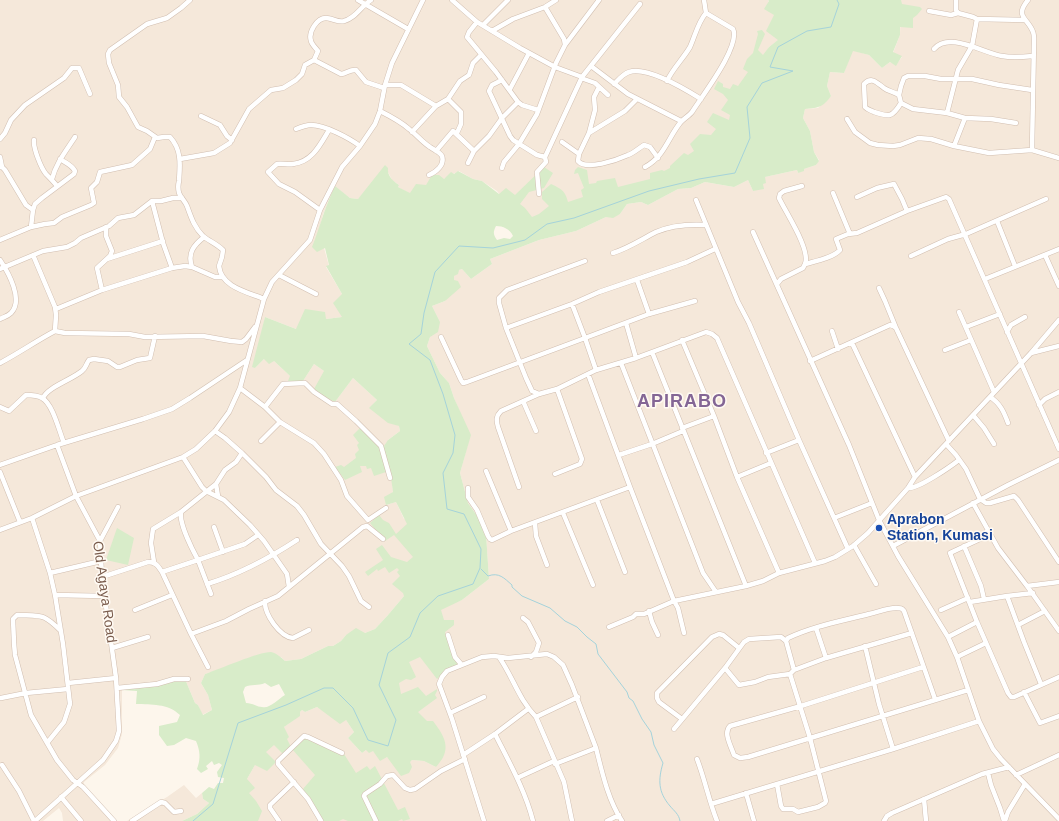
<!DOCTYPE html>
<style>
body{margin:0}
canvas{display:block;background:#fdf6ec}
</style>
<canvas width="1059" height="821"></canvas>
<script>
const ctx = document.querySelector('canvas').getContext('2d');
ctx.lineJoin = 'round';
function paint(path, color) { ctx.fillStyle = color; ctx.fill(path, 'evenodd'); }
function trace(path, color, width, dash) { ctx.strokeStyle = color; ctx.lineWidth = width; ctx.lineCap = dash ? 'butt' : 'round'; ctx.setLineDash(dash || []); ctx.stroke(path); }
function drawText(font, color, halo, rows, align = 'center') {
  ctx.font = font + ' Helvetica,sans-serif'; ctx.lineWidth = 3; ctx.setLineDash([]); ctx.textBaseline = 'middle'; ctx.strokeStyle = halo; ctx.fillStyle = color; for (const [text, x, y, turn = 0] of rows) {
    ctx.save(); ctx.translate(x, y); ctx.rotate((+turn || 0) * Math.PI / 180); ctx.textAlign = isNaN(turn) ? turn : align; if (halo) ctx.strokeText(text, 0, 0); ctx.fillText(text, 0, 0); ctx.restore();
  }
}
const residential = new Path2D(`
 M0 0H768L774 15 779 40 769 47 729 120 670 174 515 230 503 199 497 191 482 181 473 179 459 171 444 179 426 185 410 194 398 187 399 185 392 180 387 170 358 199 350 198 334 186 323 215 319 230 329 266 326 267 342 294V317L326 319 296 329 265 317 255 368 264 359 274 361 290 376 303 381 314 364 324 371 335 402 353 378 377 400 370 408 399 426 400 431 388 440 393 492 386 505 396 502 404 519 430 525 404 596 388 615 375 629 365 633 346 635 341 641 333 646H328L301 659 285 661 281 657 218 670 205 674 201 683 208 695 212 710 202 715 198 705 195 703 185 679 164 684 122 689V734L118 748 105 765 84 782V785L117 821H63L62 813 59 808 43 821H0Z
 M901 0H1059V821H236L247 779 255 765 284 727 299 716 300 712 302 710 305 712 317 707 327 713 346 720 354 732 348 738 362 753 366 750 373 751 386 757 409 762 412 760 424 761 436 767 425 724 393 690 432 611 462 600 489 579 486 534 478 517 468 503 460 473 468 444 461 415 454 398 449 383 440 373 427 346 430 337 440 322 432 306 445 301 454 280V276L459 270 462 269 471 279 492 264 490 259 539 240 576 231 606 217 620 214 627 204 641 202 648 205 678 189 691 188 705 182 734 187 748 180 753 191 763 184 765 177 797 170 798 173 804 169 816 165 819 160 814 152 810 131 803 118 805 109 818 108 831 96 827 86 830 72 844 73 852 50 869 55 882 68 890 62 896 65 902 57 893 53 900 35Z
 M184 785 196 798 202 793 203 799 209 803 197 814 182 821H127L167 797Z`);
const green = new Path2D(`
 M768 0H901L902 4 920 7 922 9 917 15 913 18V28L900 27V35L893 52 902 56 896 66 890 62 882 68 869 55 853 51 844 73 830 72 827 86 831 96C823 107 819 108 805 109L803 118 810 131 814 152 819 161 816 165 804 169V171L798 173 797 170 765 177 766 183 763 184 764 189 753 191 748 180 734 187 705 182 691 188 678 189 648 205 641 202 627 204 620 214 613 218 606 217 576 231 539 240 490 259 492 264 471 279 462 269 459 270 458 274 454 276V280L458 281 461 287 445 301 432 306 440 322 438 332 430 337 427 346 440 373 449 383 454 398 471 435 460 473 468 503 478 517 486 534 489 579 462 600 441 610 444 620H454V625L445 632 448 642 459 664 446 670 437 679 420 657 409 662 416 677 411 680 406 679 399 683 401 694 418 687 426 696 437 689V691L435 695 437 698 418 712 427 721H433C446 738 452 750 436 767L424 761 412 760 410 762 412 767 409 773 401 776 387 757 380 761 373 751 369 753 366 750 362 753 348 738 354 732 346 720 340 724 317 707 305 712 302 710 300 712V716L284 727 289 737 287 739 291 747 283 754 274 745 266 752 276 762 267 771 255 765 247 779 255 788 249 793 256 801 262 811 258 821H182L197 814 209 803 203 799 202 793 209 787 214 789 218 783H223L224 778 218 777 217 772 222 765 219 763 214 765 212 761 206 766 208 769 201 773 197 769C201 758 200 751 196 741L186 738 174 745 167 746 159 735V726L177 722 180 715C167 703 152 705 136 704L137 691 122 690V689L164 684 185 679 195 703 198 705 203 715 212 710 208 695 201 683 205 674C220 669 258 652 271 652 276 653 281 657 285 661L301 659 328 646H333L341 641 346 635 356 628 365 633 375 629 388 615 404 596 403 593 392 584 400 576 397 572 399 570 397 568 389 573 385 567 378 571 377 569 368 576 365 572 383 560 376 549 382 545 391 557 407 562 413 557 394 535 385 541 370 523 379 515 383 520 389 523 396 534 407 524 396 502 386 505 384 497 393 492 391 478 389 471 374 476 371 468 367 469 366 466H360L362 472 345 480 335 467 341 465 344 467 356 458 355 454 359 450 357 445 359 443 353 435 360 428 384 446 388 440 400 431 399 426 388 423 369 408 377 400 353 378 335 402 325 397 314 389 324 371 314 364 303 381 296 382 288 381 290 376 274 361 269 364 264 359 255 368 252 367 265 317 296 329 305 309 325 312 326 319 342 317 333 303 342 294 326 266 329 265 325 248 317 252 312 247C320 227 325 206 335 186L350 198 358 199 385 165 388 168C387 176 393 181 399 185L398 187 410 193 416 184 426 185 432 175H439L444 179 451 172 454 174 458 171 473 179 482 181 499 194 506 188 515 195 544 167 553 173 544 188 529 192 520 204 525 208 532 217 539 214 549 206 542 199V192L551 184C562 189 565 191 568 202L583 197 581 190 584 188 578 173 574 174 575 170 578 167 587 170 589 184 596 183 597 181 615 178 618 187 650 179V173L662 170 664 171 670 168V166L684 153 688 155 694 151 690 144 700 134 711 135 716 129 707 122 713 113 729 120 730 115 721 110 728 100 723 94 714 89 718 81 723 84V87L730 89 733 84 738 86 748 72 743 69 747 59 753 53 758 34 757 31 762 30 765 34 758 50 763 55 769 47 778 40 766 31 774 15 764 9 769 1ZM496 226C503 226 510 229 513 236L510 239 504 238 497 240C493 234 493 232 496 226ZM265 683 271 687 279 684 285 695C278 699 270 709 262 707 257 707 253 703 246 703L243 692 245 687C251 684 258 686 265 683Z
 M117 528 134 538 128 565 106 560Z
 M308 737 344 754 356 773 367 766 370 770 375 766 398 810 405 807 410 819 403 821 402 819 398 821H348L343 819 339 821H322L316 809 303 789 315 775 292 749 303 738Z`);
const stream = new Path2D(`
 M481 569 488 576C499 572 504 578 512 585V587L522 596 550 608 565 621 577 627 587 637 596 644 598 654 627 692 629 698 633 701 642 719 651 732 654 745 663 763C658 780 658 792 670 806 674 811 679 814 680 821
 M193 821 213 804 238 723 286 705 324 688H333L353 708 368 740 388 746 396 720 379 685 388 653 410 637 420 613 438 596 473 584 480 568 481 549 464 514 447 509 443 473 453 453 455 435 443 394 430 360 409 344 421 334 424 313 435 272 459 246 493 248 525 240 547 224 574 218 649 191 699 179 735 173 750 138 747 107 762 83 793 71 770 67 778 47 807 31 831 27 839 4 837 0`);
const minor = new Path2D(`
 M190 0 181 8 167 18 147 24 110 50 108 54 109 63 118 85 119 97 127 107 138 127 147 131 157 138 164 137H170C182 150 180 165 179 181 178 185 178 189 179 193 181 198 185 201 187 206 191 217 194 227 203 236 209 241 217 244 223 250L222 257 219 266C221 287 247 292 264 299
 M358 0 408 29
 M371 0C361 6 356 18 344 21 339 23 332 18 326 18 317 18 308 32 311 41 312 45 316 48 318 51L314 60 316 61 341 74C346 74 350 69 356 70L366 82 384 88
 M452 0 477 22 520 48 555 67 582 77 640 4
 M1028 0C1014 17 1028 18 1033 32 1034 34 1034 38 1034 41L1032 150
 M929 11 951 15 958 13
 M977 19 1025 20
 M483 25 508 0
 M492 31 513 19 545 7 556 0
 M565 45 599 0
 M934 49C949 31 983 53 1002 56 1012 58 1023 57 1033 56
 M591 66 628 94 681 121
 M581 78 595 83 608 95
 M502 80 492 85 489 91 510 136 513 140 537 155 545 157 582 77
 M667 81C673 68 683 59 690 47 695 36 698 22 706 13L704 0
 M614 84C618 80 623 74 629 72 647 66 685 89 701 99
 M385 85H401L436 106
 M510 89 529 53
 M899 95C894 92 888 91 884 88 877 83 872 76 864 84L865 107C868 110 870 110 874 112 889 117 892 118 901 103
 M448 99 461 112V124L457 133
 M637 99 625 111 589 133 579 154 578 161C586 171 617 160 628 155 634 153 639 148 644 145L650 147 658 158
 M518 102 522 105 538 110
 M380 111C390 116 400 121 409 129 416 134 422 142 430 147 434 150 440 152 442 156 445 165 436 172 429 175
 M947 113 958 70 972 46 977 19 973 17 958 13 956 10V0
 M201 116 220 125 227 136 232 140
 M847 119 855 132 870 143 878 145 893 146 900 145 918 138 931 139 954 146 989 153 1032 150 1059 158
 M1016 123 991 119 965 118 947 113 913 109 901 103 899 95 901 86 904 78 908 76H925L941 79H972L999 85 1032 90
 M296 129C301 127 306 125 311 125 325 125 349 138 360 146
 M412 132 436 106 448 99 460 81 469 75 473 63 481 55
 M589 133 595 110 594 97 599 87
 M0 139 5 133 11 120 25 105 64 78 72 68H79L90 94
 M34 140C33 148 41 168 46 174 50 178 53 181 57 186
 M562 142 579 154
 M954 146 965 118
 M436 151 453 131 474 151
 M0 157 2 167
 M180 159 214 153 230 143 249 109 271 90 283 88 296 80 302 74 305 65 314 60
 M468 163 474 151 489 136 502 118 518 102 496 72 467 37 469 32 477 22
 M0 167H2L5 170 26 205 33 210 31 227
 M645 167C664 157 668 138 680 123 683 119 689 116 692 112 702 96 741 46 733 29L706 13
 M502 168 504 162 519 144 537 114 556 63 565 45 564 39 545 7
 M52 179C56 163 66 151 75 137
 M802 186 784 191 780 194 779 198C786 213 811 250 805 264
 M833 193 850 234
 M539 194 537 172 546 162 545 157
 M857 197 877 188 894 184 902 199 907 211
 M696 200 738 302 749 323 799 440 848 549
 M152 201 163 243 172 268
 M33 210 35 204 42 198 74 174 75 171C72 165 66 163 60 159
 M320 210 295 192 279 184 268 172 277 164C282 163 288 165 293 164 312 162 320 145 329 130
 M997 221 1015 266
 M753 232 849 445 879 520 898 556 948 637 957 657 979 721 993 749 1001 759 1059 819
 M204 237C194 245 187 253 192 267L215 277H223
 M0 240 31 227 45 224 54 223 62 217 91 205 94 203 91 188 97 182 100 172 132 165 150 149 155 137
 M613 253C629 248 642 239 656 232 672 225 689 224 706 225
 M1045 255 1059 286
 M911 256 948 239 966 234 1046 199
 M107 259 163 241
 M0 260C8 272 24 300 11 313 8 316 4 317 0 319
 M0 269 43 251 67 247 75 243 81 238 109 226 118 218 134 215 152 201H161L173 198H182
 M279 275 316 294
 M985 279 1059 249
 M637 280 649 314
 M777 284 781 279 803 268 805 264C816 261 833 258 840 250L836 239 848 234 857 233 907 211 946 197 949 199 1059 449
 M879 288 885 301 896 328
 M102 290 172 268 185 266 192 267
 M56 309 102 290 97 268 110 256 112 251 106 236V227
 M959 312 994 392
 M626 323 636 358
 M966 327 1000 314
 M506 328 572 304 599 292 687 262 715 249
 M55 331 65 333 129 334 145 337 203 336 231 341 242 342 246 339 255 327
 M832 331 838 349
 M1007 332 1011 325 1025 317
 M441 337 461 380 463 383 467 382 585 338 572 304
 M682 340 714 416 737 477 779 573
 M852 343 915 477
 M945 350 971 340
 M652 352 746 586
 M1031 353 1059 346
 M810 361 890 325 893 326 896 328 949 441
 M0 363C19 353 36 341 55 331L56 315 55 307 33 255
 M621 363 703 573 716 592
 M596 370 585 338 649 314 695 301
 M588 374 630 487 674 601 678 608 684 633
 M240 388 265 407 283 384 305 383 314 392 332 404H337L356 421 381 446 390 478
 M539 394 532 391 526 378 506 328 499 303V298L507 290 585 261
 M990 397C1000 403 1004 412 1008 423
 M43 398C48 387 71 380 82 371 86 368 86 364 89 360L94 359 108 361 117 367H120L137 360 150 358 155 336
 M523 401 536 431
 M1039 405 1045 399 1059 392
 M0 407 9 411 26 395C32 395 37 395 42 398 53 404 59 431 64 443
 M265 407 280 422 314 443 324 454 341 480 347 496 368 520 386 508
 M973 415 984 428 994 444
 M682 428 714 416
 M215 431 225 438 242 453 266 477 276 490 297 506 304 515 321 544 342 566 349 576 361 601 369 607
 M261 441 280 422
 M946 444 956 455 966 469 980 499 986 503H990L1014 496 1018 500 1059 562
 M766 453 799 440
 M619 455 652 444 683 431
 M183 457 202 487 206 491 224 500 250 525 264 541 287 574 289 587
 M0 465 57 445 143 419 172 409 190 398 247 360
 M486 471 511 531
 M0 472 20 522
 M555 474 580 464 582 459 557 389
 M737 477 771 463
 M216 484 218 496
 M519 487 498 427C496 420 496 416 501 411L539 394 557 389 596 370 636 358 706 332 712 334 717 338 815 563
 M468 488V497L477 510 488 536 490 539 492 540 511 531 630 487
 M908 488C918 489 950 467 959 460
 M597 500 625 572
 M973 503 998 548 1027 586 1059 631
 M563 513 593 585
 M32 518 50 573 55 595 63 644 70 704 64 722 47 743
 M834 518 872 503
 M535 523 536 536 547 565
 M214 527 223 552
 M0 530 32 518 76 496 183 457 196 449 215 431 229 412 240 388 264 299 272 282 310 240 320 210 342 167 360 146 375 124 380 111 385 85 392 63 423 0
 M988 530 980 539 950 553 977 622 1008 693 1011 697H1014L1059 677
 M100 541 118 507
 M854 545 876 584
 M893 546 1008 485 1059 460
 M964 546 981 586 984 599
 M154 562 151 543 153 529 181 512
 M162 572 198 560C192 549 179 523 181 512L216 484 225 470 236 462 242 453
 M50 573 101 561
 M102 577 148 562C156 562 158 566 162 572L191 634 208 667
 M207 584C240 574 268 559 297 540
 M1027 586 1059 582
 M211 594 198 560 245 544 258 535
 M55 595 104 596
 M1007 596 1024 642 1041 684
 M265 601C264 614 280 637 293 638L309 630
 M970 602 1007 596 1033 593
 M135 610 172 595
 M941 610 968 598
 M649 611 652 622 658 635
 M523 618 528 622 539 643 536 652 531 657
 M1018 625 1045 611
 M609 627 633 617 636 614H644L674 601 746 586 763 581 779 573 825 561 835 557 853 546 868 533 908 488 915 477 1031 353 1059 320
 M816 628 826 658
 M61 631C43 613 42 616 17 615L13 619 14 643 15 655 31 715 57 760 73 780 83 787 114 821
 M191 634 226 621 249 609 278 596 363 527 367 526 383 539
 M448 635 455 657 461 664
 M948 637 977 622
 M865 646 879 704 893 749
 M112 648 148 637
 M499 657C513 677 519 700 536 717L564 782 572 821
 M957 657 986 643
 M923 667 801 706 730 726C723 733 731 746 734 755L740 758 748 757 968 690
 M725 668 739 685 755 682 768 677 790 674 794 670 826 658 912 633
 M794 670 786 641 788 638C813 626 842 621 869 614 878 612 887 608 896 608 900 608 902 608 904 611L935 699
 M68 683 116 678
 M117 688 157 684 174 679H188
 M1024 692 1040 723 1059 716
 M1 698 26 693 68 689
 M450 713 484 697
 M536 717 578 697
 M682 719 659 702 657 698V693L712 637 719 634 723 635 739 648
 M674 729 725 668 744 642 749 639 781 637 786 641
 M495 734C509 762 525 790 533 821
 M463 755 495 734 528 709
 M697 759C705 780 709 801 717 821
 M555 764 596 748C602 772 608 800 622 821
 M2 765 19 791 34 821
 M988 773 991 785 1000 808 1004 821
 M1016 775 1059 755
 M517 778 554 761
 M777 784 781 806 783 809H793L798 812 818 807 825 803 826 801 810 738 790 674
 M746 793 754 821
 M61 797 81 821
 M924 799 926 821
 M711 804 893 749 979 721
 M35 821 103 760 116 741 119 731 116 678 102 577 100 541 76 496 57 445
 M132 821 161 802 165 803 174 812 181 811
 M279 821 270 808V805L294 782
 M321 821 308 799 278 764V761L304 736 308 737 342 753
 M376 821 364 796 365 794 380 784 387 776 393 775 405 788 410 790 415 789 441 771 465 759
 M484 821 452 719 439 684 442 677 447 671 482 657 494 656 508 658 547 654 554 657 563 665 572 685 596 748
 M607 821 619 815
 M884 821 887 816 892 813 982 774 1009 767
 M1005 821 1008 812 1025 784`);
const markers = [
 [879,528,4,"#1a4fb4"]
];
const transitNames = [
 ["Aprabon",887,520],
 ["Station, Kumasi",887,536]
];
const streetNames = [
 ["Old Agaya Road",104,592,82]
];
const districtNames = [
 ["APIRABO",682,402]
];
paint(residential, '#f5e8da');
paint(green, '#d8ecc9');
trace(stream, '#a5d3da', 1);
trace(minor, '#d1beb0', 5.5);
trace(minor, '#fff', 4.5);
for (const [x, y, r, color] of markers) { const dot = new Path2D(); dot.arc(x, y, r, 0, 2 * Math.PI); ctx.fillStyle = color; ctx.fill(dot); trace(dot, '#fffaf3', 1.5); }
drawText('bold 14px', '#164399', '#fffaf3', transitNames, 'left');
drawText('14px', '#7a5c4d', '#fffaf3', streetNames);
ctx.letterSpacing = '1px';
drawText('bold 18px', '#846695', '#fffaf3', districtNames);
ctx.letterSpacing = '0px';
</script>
